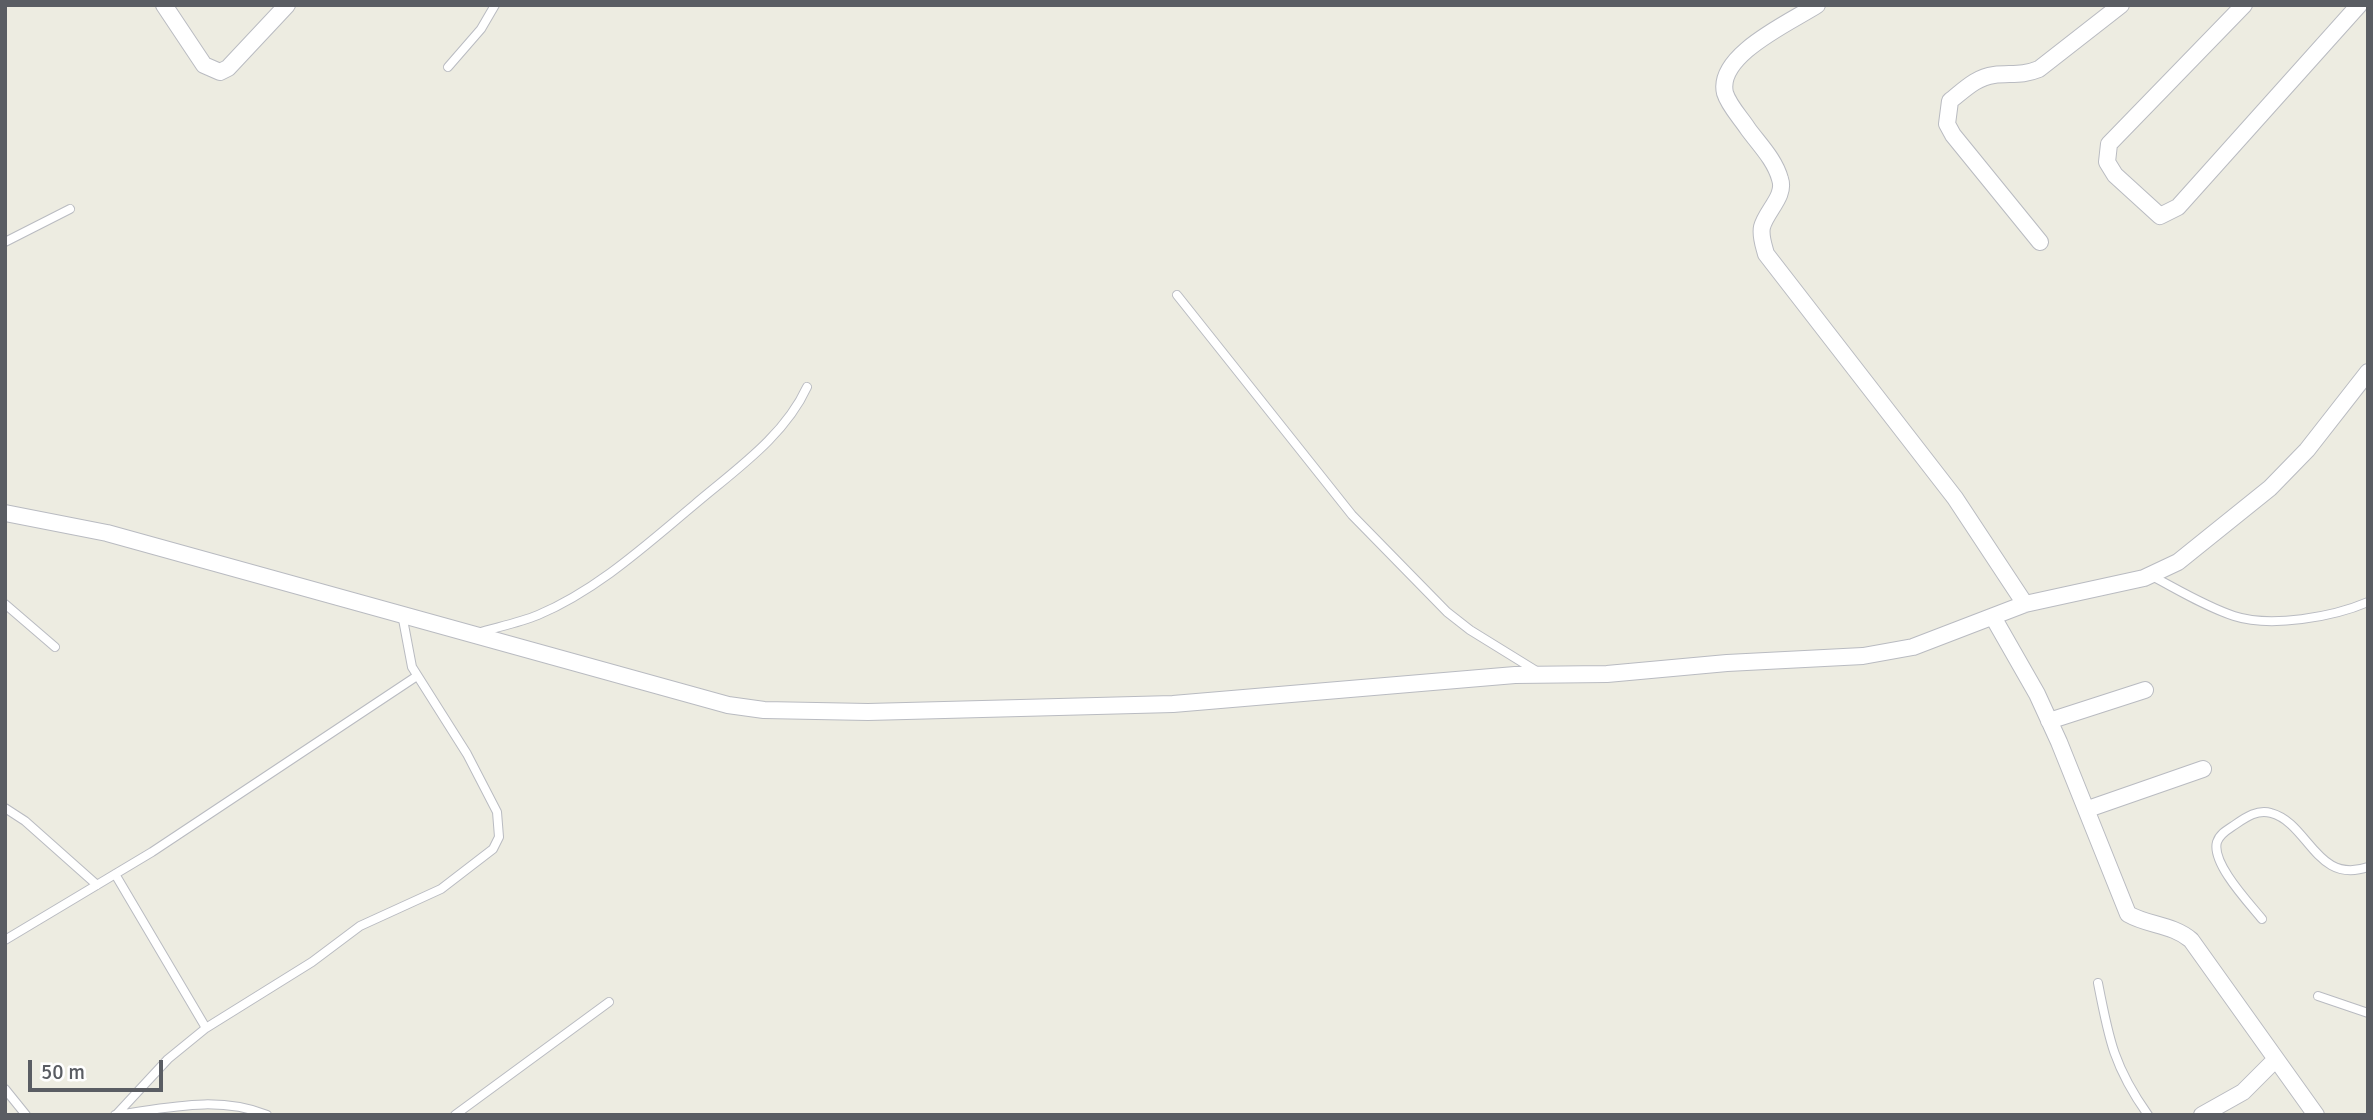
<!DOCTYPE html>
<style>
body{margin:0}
#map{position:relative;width:2373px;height:1120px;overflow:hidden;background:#edece1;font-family:Signika,sans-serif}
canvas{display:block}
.frame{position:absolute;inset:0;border:7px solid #5a5d63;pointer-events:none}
.scale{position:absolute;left:28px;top:1060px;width:135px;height:32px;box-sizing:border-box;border:4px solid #5a5d63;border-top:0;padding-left:9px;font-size:21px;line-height:24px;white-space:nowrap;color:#5a5d63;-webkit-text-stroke:5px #fff;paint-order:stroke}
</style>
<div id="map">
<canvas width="2373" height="1120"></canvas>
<div class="frame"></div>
<div class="scale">50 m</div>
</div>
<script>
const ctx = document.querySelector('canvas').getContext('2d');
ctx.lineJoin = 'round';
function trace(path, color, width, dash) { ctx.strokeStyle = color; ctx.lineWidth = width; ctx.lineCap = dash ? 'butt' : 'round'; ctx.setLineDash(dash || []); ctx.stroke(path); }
const service = new Path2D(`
 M448 67 481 29 495 5
 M5 242 70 209
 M1177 295 1352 515 1447 612 1470 630 1538 672
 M2150 575C2177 589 2204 606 2234 616 2271 628 2333 617 2368 602
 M5 604 55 647
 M477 633C497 627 519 623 538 615 597 590 646 545 694 505 735 470 784 437 807 387
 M5 808 25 821 97 885
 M115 874 206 1028
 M2262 919C2249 903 2211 863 2217 842 2220 833 2229 829 2236 824 2246 817 2258 809 2271 813 2309 823 2316 885 2368 867
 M5 940 152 852 417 676
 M2098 983C2109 1040 2114 1067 2148 1115
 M2318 996 2368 1013
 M5 1089 26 1115
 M115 1115C167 1108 218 1095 267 1115
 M116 1115 168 1059 206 1028 312 962 360 926 441 889 493 849 499 837 497 812 467 754 412 667 402 614
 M455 1115 609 1002`);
const minor = new Path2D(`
 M164 5 204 65 220 72 228 68 287 5
 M1817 5C1791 22 1716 55 1725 93 1729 106 1741 118 1748 129 1759 144 1775 160 1780 179 1786 196 1766 211 1762 227 1760 236 1764 246 1766 254L1955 498 2025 604
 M2244 5 2109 144 2107 162 2115 175 2160 216 2178 207 2359 5
 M2040 242 1953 135 1947 124 1950 101C1963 91 1976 77 1994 75 2011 73 2022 76 2039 69L2121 5
 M5 513 107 533 728 705 764 710 868 712 1173 704 1515 675 1607 674 1727 663 1863 656 1913 647 2025 604 2144 578 2178 562 2270 488 2307 450 2368 372
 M1993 617 2037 694 2059 742 2128 914C2149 926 2172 924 2191 940L2316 1115
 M2049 721 2145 690
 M2088 809 2203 769
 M2202 1115 2243 1092 2275 1060`);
trace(service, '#b9bbc1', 10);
trace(minor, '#b9bbc1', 18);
trace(service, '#fff', 8);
trace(minor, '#fff', 16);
</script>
